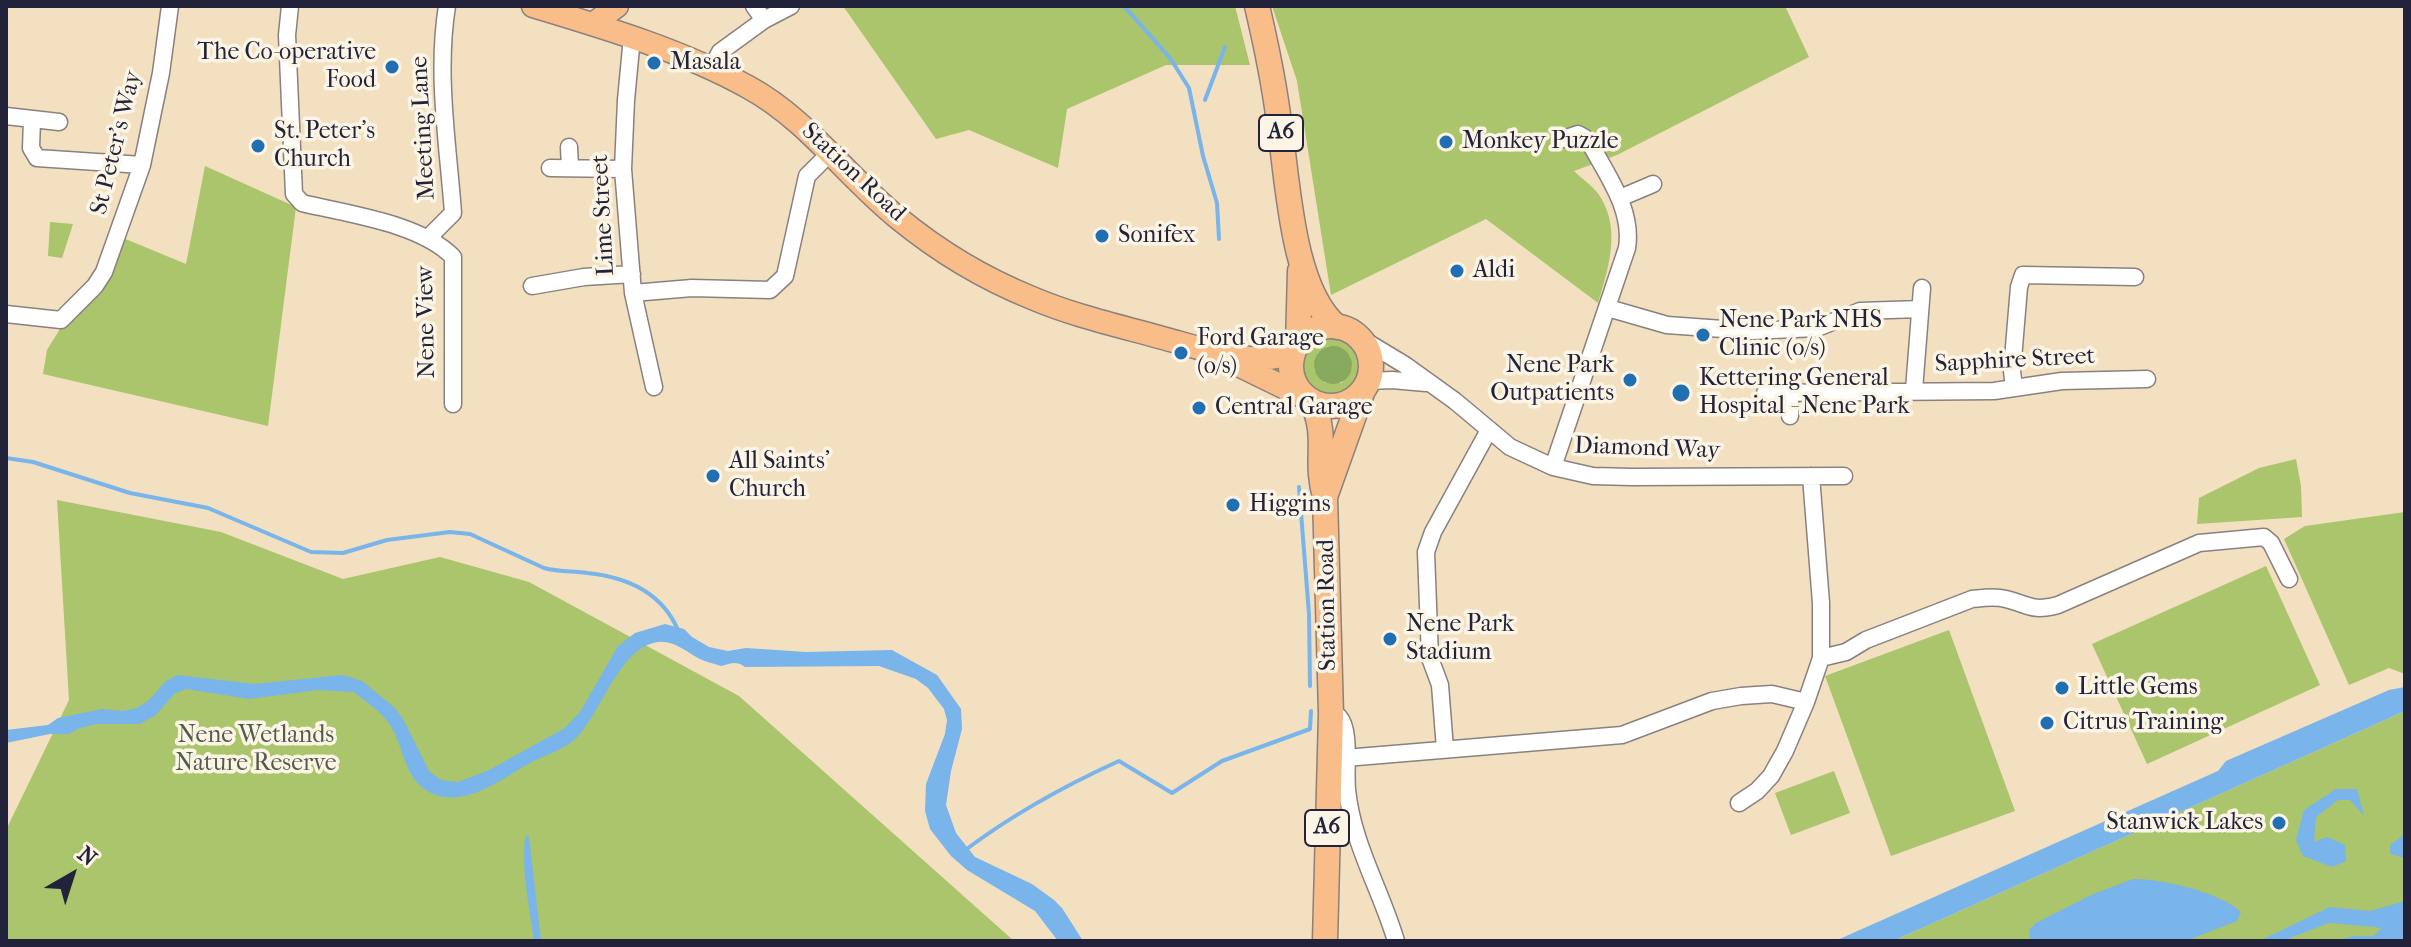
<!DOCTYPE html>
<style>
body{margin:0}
#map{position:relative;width:2411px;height:947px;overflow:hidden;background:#f2e0c1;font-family:"IM FELL French Canon",serif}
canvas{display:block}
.frame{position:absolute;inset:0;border:8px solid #22223b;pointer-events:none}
.north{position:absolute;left:32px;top:835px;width:80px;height:80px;-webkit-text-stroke:6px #fcf5e5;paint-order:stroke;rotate:39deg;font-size:22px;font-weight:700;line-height:32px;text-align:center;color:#22223b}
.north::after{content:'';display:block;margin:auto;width:28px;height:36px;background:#22223b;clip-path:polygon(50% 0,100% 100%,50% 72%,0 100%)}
</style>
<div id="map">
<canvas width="2411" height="947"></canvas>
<div class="frame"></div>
<div class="north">N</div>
</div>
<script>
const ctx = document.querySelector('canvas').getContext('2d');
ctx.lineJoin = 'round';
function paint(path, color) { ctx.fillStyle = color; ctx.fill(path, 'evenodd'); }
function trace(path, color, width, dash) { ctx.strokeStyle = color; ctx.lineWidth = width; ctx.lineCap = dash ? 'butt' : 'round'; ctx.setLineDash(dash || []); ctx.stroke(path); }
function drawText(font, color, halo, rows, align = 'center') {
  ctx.font = font + ' "IM FELL French Canon",serif'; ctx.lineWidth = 7; ctx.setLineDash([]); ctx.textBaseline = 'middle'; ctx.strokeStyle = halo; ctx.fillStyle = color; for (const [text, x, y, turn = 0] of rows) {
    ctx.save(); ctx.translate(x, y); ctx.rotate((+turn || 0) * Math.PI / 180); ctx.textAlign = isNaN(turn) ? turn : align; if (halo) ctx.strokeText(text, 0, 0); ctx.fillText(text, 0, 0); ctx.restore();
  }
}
const green = new Path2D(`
 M843 6H1235L1250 65H1166L1067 109 1058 168 969 130 936 139Z
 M1272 6H1785L1809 57 1617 155 1574 171C1582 179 1596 188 1601 198 1621 231 1608 270 1598 303L1486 219 1331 295 1297 81Z
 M205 166 296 207 268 426 43 374 47 350 60 329 100 287 123 238 186 264Z
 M50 222 73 224 62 258 48 256Z
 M1326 337C1345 336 1358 345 1362 364L1357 384 1339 396 1317 393 1303 375C1300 356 1308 343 1326 337ZM1328 346 1350 356 1352 368 1342 383H1325L1314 370 1318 353Z
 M2296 459 2301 486 2302 517 2197 524 2199 498 2259 468Z
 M57 500 221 532 343 579 440 557 529 582 739 696 1014 941H6V830L69 700Z
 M2405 512V674L2389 668 2349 685 2284 539 2305 526Z
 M2266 566 2320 685 2147 764 2092 644Z
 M1949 630 2015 811 1891 856 1825 676Z
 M2405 711V941H1893Z
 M1834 771 1850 813 1791 835 1775 793Z`);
const forest = new Path2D(`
 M1314 365a19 19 0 1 1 38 0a19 19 0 1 1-38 0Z`);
const water = new Path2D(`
 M665 624 684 629 692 637 709 647 728 651 746 648 806 652 892 650 937 675 961 709 962 729 951 771 946 805 956 833 975 857 1032 884 1054 900 1062 908 1083 941H1058L1035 911 967 870 951 856 930 829 925 811 926 784 945 734 947 720 944 709 928 688 916 679 879 666 745 667C735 660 731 664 721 666 713 663 705 662 698 658 683 650 671 638 653 643 619 652 601 711 578 736 566 750 546 754 530 763 501 779 464 810 429 792 404 779 404 746 390 725 382 712 366 702 354 692L318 690 249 699 186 689 174 694 156 715 140 724H97L80 728 69 734H50L6 743V730L48 725 58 718 102 709 123 711 137 708 148 701 166 681 178 675 254 684 343 675 362 681 395 708 403 719 429 771 441 780 458 782 489 770 565 728 580 712 618 646 635 633Z
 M2405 687V711L1893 941H1835L2218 771 2226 761 2389 690Z
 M2336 789H2357L2364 816 2350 800H2338L2316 817 2314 842 2327 837 2345 845 2346 861 2332 867 2303 856 2296 840 2304 810Z
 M527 834 529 837 541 941H534C531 917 518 853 527 834Z
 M2405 834V858L2390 854V845Z
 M2133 879C2163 879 2219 892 2241 912L2237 921 2186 941H2030L2029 930 2036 923 2091 895Z
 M2405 901V941H2335L2353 936H2373L2381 929 2376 927 2329 923 2282 941H2259L2330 907 2370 911Z`);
const stream = new Path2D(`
 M1124 6 1170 58 1189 88 1203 156 1217 203 1219 239
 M1205 100 1225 47
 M6 458 33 462 130 493 208 508 311 552 343 553 387 540 450 532 470 534 544 568C559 572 572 571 587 573 627 577 662 593 678 630
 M1299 487 1309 614 1310 686
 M964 851C1013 814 1064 786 1119 761L1172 793 1222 761 1310 729 1311 711`);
const minor = new Path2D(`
 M290 6 287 35 294 194 302 203C347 214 420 223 453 257V404
 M754 6 764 20
 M632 37 626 100 623 169 633 293 654 387
 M711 69 720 52 764 20 791 6
 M6 116 59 122
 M32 120 31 148 37 158 142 165
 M569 147 570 168
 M550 168 623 169
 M1620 198 1653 184
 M428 238 453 213C448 145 436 74 447 6
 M532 286 584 277 632 274
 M633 293 692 288 770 290 785 276 807 176 830 153
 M1608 308 1667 325 1751 331 1817 328 1860 311 1920 309
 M6 314 61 320 95 286 104 272 142 165 161 73 170 6
 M1357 336 1405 365 1455 401 1510 447 1553 467 1593 476 1632 477 1844 476
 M1369 381 1392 380 1426 383
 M2014 388 2012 371 2019 287 2023 275 2135 277
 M1914 390 1922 288
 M1765 393 1994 391 2062 381 2147 379
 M1790 416V393
 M1553 467 1627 248C1633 210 1608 177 1591 145L1585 138 1578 134 1563 139
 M1821 658 1846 652 1866 640 1972 599C1983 598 1994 596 2006 599 2030 605 2031 612 2058 605L2199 543 2264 537 2271 543 2289 579
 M1331 714 1339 717C1351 730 1345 770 1347 789 1352 843 1381 890 1396 941
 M1445 749 1440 685 1430 658 1426 552 1433 532 1489 430
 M1345 758 1622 735 1712 701 1741 696 1772 694 1806 702
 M1739 803 1757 791 1771 776 1785 751 1806 702 1821 658V603L1811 476`);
const major = new Path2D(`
 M533 6C606 28 681 50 748 87 807 119 846 176 898 218 937 250 985 279 1032 298 1079 318 1129 328 1177 342 1208 351 1266 368 1294 351
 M593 24 617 6
 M1226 359 1306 398`);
const highway = new Path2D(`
 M1257 6C1266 44 1274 83 1279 122 1288 179 1291 289 1337 327
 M1291 366a40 40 0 1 1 80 0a40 40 0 1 1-80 0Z
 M1298 345 1300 271
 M1312 402C1329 437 1314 461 1325 496L1331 714 1325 941
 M1326 494 1362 393`);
const markers = [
 [654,63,8,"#1f6fb2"],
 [392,67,8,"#1f6fb2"],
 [1446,142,8,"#1f6fb2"],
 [258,146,8,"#1f6fb2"],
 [1102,236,8,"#1f6fb2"],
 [1457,271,8,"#1f6fb2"],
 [1703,335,8,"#1f6fb2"],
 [1181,353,8,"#1f6fb2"],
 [1630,380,8,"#1f6fb2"],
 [1681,393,10,"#1f6fb2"],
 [1199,408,8,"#1f6fb2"],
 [713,476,8,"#1f6fb2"],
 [1233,505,8,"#1f6fb2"],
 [1390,639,8,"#1f6fb2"],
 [2062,688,8,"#1f6fb2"],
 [2047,723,8,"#1f6fb2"],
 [2279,823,8,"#1f6fb2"]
];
const shields = [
 [1281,133,44],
 [1327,828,44]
];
const shieldNames = [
 ["A6",1281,133],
 ["A6",1327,828]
];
const poiNames = [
 ["The Co-operative",376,53,"right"],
 ["Food",376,81,"right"],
 ["Masala",670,63],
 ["St. Peter's",274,132],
 ["Church",274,160],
 ["Monkey Puzzle",1462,142],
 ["Sonifex",1118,236],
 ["Aldi",1473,271],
 ["Nene Park NHS",1719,321],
 ["Clinic (o/s)",1719,349],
 ["Ford Garage",1197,339],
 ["(o/s)",1197,367],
 ["Nene Park",1614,366,"right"],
 ["Outpatients",1614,394,"right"],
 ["Kettering General",1699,379],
 ["Hospital - Nene Park",1699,407],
 ["Central Garage",1215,408],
 ["All Saints'",729,462],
 ["Church",729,490],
 ["Higgins",1249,505],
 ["Nene Park",1406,625],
 ["Stadium",1406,653],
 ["Little Gems",2078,688],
 ["Citrus Training",2063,723],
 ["Stanwick Lakes",2263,823,"right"]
];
const streetNames = [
 ["Meeting Lane",424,128,-93],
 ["St Peter's Way",117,143,-76],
 ["Station Road",853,173,43],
 ["Lime Street",604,215,-93],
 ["Nene View",427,322,-91],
 ["Sapphire Street",2015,361,-3],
 ["Diamond Way",1647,449,2],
 ["Station Road",1328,605,-91]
];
const parkNames = [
 ["Nene Wetlands",256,736],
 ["Nature Reserve",256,764]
];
paint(green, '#aac56b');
paint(forest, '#87aa5f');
paint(water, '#79b4ea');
trace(stream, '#79b4ea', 4);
trace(minor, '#8a817e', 19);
trace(major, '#8a817e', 25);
trace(highway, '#8a817e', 27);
trace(minor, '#fff', 16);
trace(major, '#f8bd89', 22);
trace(highway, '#f8bd89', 24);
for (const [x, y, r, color] of markers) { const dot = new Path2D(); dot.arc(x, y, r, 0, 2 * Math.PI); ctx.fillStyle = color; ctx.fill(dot); trace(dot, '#fcf5e5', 3); }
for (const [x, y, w] of shields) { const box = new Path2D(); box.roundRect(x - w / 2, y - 18, w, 36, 6); ctx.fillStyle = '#fcf5e5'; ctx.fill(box); trace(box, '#22223b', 2); }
drawText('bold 22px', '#22223b', null, shieldNames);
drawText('24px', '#22223b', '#fcf5e5', poiNames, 'left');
drawText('24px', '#22223b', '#fcf5e5', streetNames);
drawText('24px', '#525b4c', '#fcf5e5', parkNames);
</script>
